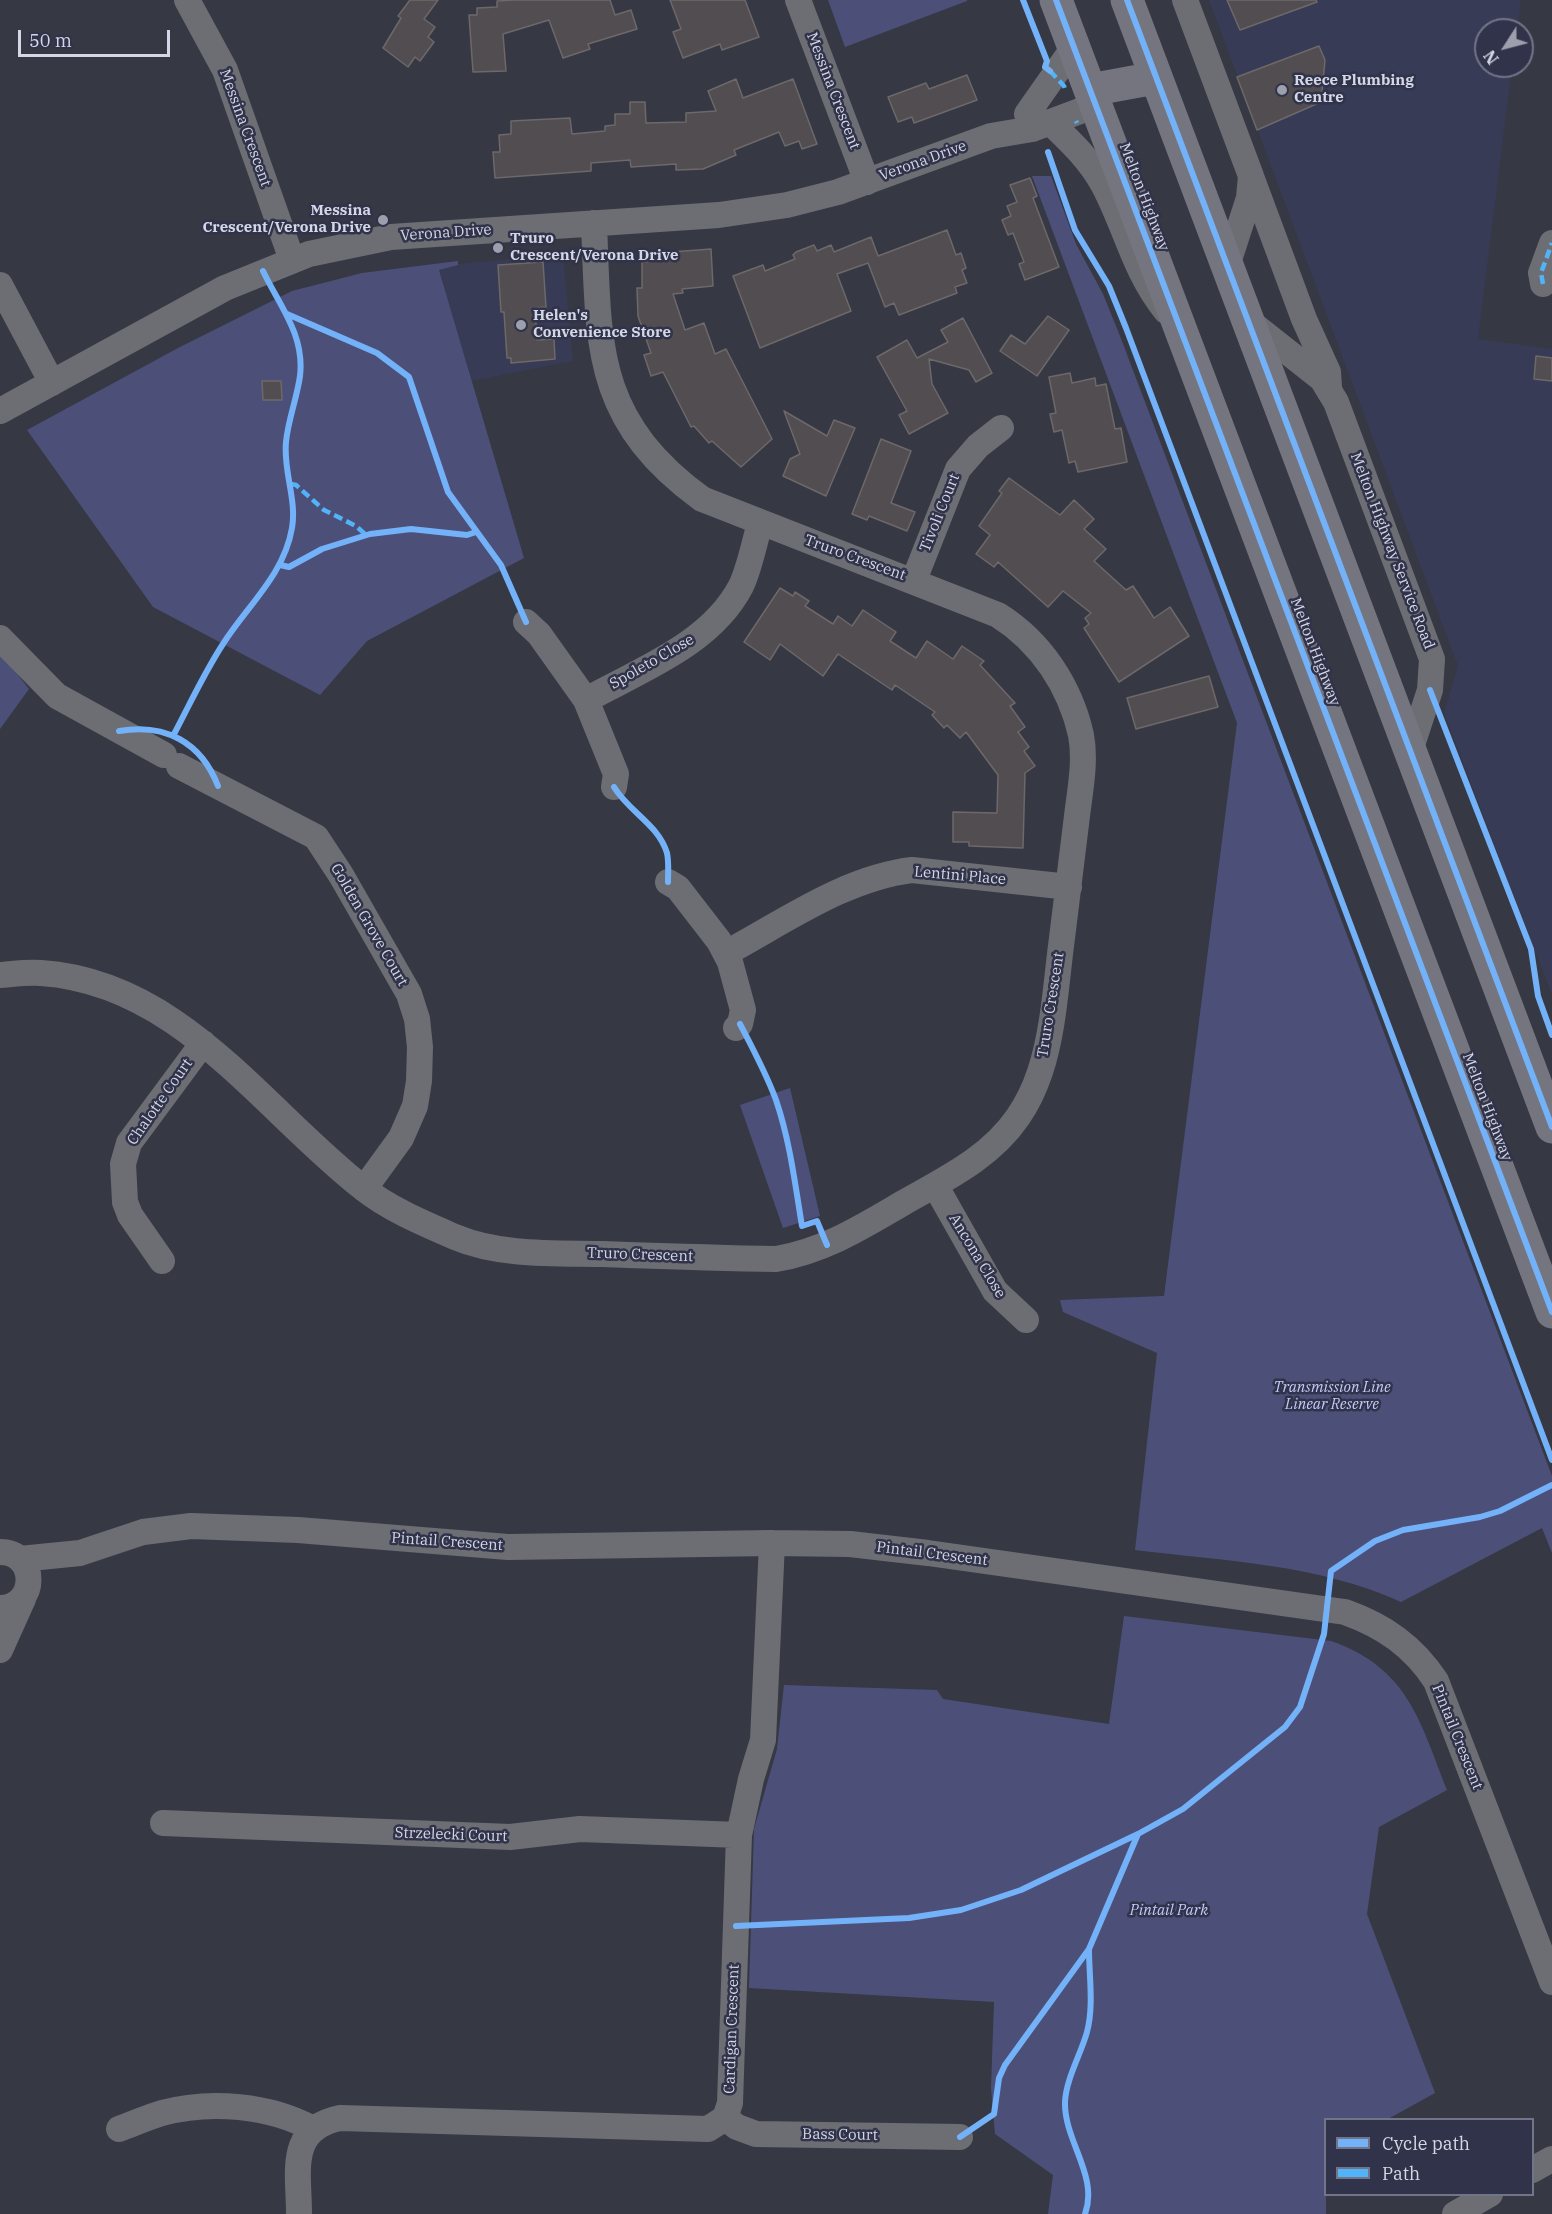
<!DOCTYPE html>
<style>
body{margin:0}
#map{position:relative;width:1552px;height:2214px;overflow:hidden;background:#363844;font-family:"IBM Plex Serif",serif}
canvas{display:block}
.legend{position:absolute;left:1324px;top:2118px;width:210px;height:78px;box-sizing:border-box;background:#30334a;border:2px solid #727588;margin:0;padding:8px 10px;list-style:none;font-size:18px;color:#d4d7e5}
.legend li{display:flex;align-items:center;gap:12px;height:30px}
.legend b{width:30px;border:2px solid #727588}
.north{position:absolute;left:1474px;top:18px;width:60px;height:60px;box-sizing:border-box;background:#30334a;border:2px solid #727588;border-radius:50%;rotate:234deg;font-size:16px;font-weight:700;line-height:24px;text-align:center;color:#d4d7e5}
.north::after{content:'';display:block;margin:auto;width:21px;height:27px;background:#9d9fad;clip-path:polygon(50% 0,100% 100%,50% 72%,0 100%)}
.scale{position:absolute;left:18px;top:30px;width:152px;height:27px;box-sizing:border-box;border:3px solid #d4d7e5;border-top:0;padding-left:8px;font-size:18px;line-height:21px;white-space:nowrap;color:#d4d7e5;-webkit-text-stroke:4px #30334a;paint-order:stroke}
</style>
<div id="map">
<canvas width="1552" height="2214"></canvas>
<ul class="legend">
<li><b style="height:8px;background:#73b2f8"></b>Cycle path</li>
<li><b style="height:8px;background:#52b3f8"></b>Path</li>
</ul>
<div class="north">N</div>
<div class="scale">50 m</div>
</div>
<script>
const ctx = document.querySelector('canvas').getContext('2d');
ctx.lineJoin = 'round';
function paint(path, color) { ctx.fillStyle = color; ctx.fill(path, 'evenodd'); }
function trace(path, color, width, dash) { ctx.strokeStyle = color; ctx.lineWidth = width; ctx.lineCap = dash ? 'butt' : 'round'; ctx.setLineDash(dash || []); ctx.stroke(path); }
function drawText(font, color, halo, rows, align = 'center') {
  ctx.font = font + ' "IBM Plex Serif",serif'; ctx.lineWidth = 5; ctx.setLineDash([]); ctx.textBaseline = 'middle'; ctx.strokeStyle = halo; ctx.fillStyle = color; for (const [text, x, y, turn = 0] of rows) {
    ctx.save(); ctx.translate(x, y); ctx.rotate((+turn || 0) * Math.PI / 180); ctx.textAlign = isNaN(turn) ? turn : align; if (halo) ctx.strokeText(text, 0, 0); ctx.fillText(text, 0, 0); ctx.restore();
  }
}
const built = new Path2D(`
 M1209 0H1521L1517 30H1486V66H1512L1478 339 1552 349V995L1444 713 1458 666Z
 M563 254 573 361 472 381 439 270 458 264Z`);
const green = new Path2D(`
 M828 0H967V1L845 47Z
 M1032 176H1051L1076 244 1103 294 1120 336 1552 1476V1553L1542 1528 1401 1602C1318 1564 1224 1561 1135 1550L1157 1353 1063 1312 1060 1300 1164 1296 1237 723Z
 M458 261V265L439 270 524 558 367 641 320 695 153 607 27 430 178 348 292 291 362 273Z
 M0 652 29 689 0 729Z
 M790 1088 820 1216 783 1228 740 1105Z
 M1124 1616 1331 1641C1408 1668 1420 1721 1447 1790L1379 1827 1367 1914 1435 2093 1388 2119 1326 2120V2214H1048L1053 2175 995 2134 991 2088 994 2002 749 1988 754 1829 777 1749 784 1685 937 1690 943 1699 1109 1724Z`);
const building = new Path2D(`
 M410 0H438L424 19 435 27 428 37 434 42 420 61 415 57 408 67 383 48 401 18 398 16Z
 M610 0 615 15 631 10 637 29 588 44 590 49 563 58 549 20 503 34 506 71 473 72 469 15H477V8L497 7V1L515 0Z
 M670 0H745L759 37 722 50 720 44 683 58 673 32 681 29Z
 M1227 0H1316L1317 2 1240 30Z
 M1319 46 1325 60 1321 102 1257 130 1237 77Z
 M967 75 977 100 914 123 912 117 898 122 888 97 926 83 929 89Z
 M736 79 743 98 793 79 817 144 802 149 799 141 785 146 779 132 734 150 736 155 703 169 676 170V164L631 167 630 160 591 163V171L495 178 493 152H500L499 135 511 134V121L570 118 572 134 605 131V126L615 125V114H630V102H645L646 123 686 122V113L716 111 708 91Z
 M1030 178 1037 196 1033 198 1059 267 1025 280 1019 264 1024 262 1013 233 1008 235 1002 220 1011 216 1007 206 1017 202 1010 185Z
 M947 230 956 255 961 253 966 268 962 270 967 283 955 287 957 293 899 315 894 303 885 307 868 263 837 274 851 311 760 348 733 276 763 265 765 271 795 259 793 255 796 252 814 245 817 251 831 245 834 252 871 237 878 256Z
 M711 249 713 286 682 289 683 293 673 294 685 330 704 323 715 354 726 349 772 439 741 467 712 441 709 443 694 426 691 427 663 372 651 376 644 355 651 353 638 316 637 288H642V262L658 261V253Z
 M543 262 546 307 535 308 537 340 554 339 555 359 511 363V358H507L504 312H501L498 265Z
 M1048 316 1069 330 1037 376 1000 351 1011 335 1025 344Z
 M963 318 992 373 976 382 969 370 929 359 932 384 948 413 909 434 899 415 907 411 877 357 907 340 917 358 948 342 941 330Z
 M1536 356 1552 358V381L1534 379Z
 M1070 373 1072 383 1095 378 1096 386 1106 384 1115 429 1121 428 1127 462 1078 472 1075 461 1069 463 1062 430 1054 432 1050 414 1056 413 1049 377Z
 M262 381H281L282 400H263Z
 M784 411 827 436 834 420 855 428 826 496 783 476 790 459 800 454Z
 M881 439 911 451 891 503 915 512 907 531 869 516 867 520 852 514Z
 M1009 478 1060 515 1074 500 1094 519 1084 529 1106 549 1094 561 1126 590 1133 586 1154 618 1170 607 1189 636 1119 682 1084 628 1089 624 1085 618 1091 613 1063 591 1048 607 998 562 994 567 976 554 990 535 979 526 1002 493 999 491Z
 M780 588 793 596 795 592 809 601 805 606 833 624 838 616 852 626 863 610 896 632 890 641 916 658 927 641 953 659 962 646 984 661 980 665 1015 703 1010 706 1025 727 1018 732 1029 747 1024 751 1035 766 1025 773 1023 848 969 846V842H953V812L997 813 998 775 966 732 960 738 947 725 944 728 932 715 935 712 895 685 892 690 838 654 823 676 780 644 770 660 744 642Z
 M1209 676 1218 707 1136 729 1127 698Z`);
const minor = new Path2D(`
 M187 0 225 70 292 260
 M798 0 867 182
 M1185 0 1251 176 1249 198 1227 266
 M1027 114 1074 47
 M1050 122C1071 142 1091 161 1104 186 1127 230 1134 271 1166 311
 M1252 179 1304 319 1328 372 1329 387
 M1543 284 1541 273 1552 243
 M0 285 52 383
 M1246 319 1322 379 1336 402 1432 659 1430 690 1410 751
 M0 411 225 288 309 254 391 237 719 215 787 205 838 192 991 136 1032 129 1096 105
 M914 580 958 469 978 446 1001 428
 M526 622 539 634 586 700 616 774 614 787
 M0 638 57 696 164 755
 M586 700C640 670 711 644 741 586 750 567 754 543 760 524
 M179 766 316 837 341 875 409 994 417 1019 420 1047 419 1081 415 1106 401 1138 364 1189
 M668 882 678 888 719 941 730 962 743 1010 740 1024 736 1028
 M726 953C784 922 845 878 912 870L1069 887
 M0 975C13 974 28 972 41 973 180 982 262 1109 363 1188 389 1209 425 1224 455 1237 500 1256 555 1253 603 1254 661 1256 718 1258 776 1259 824 1251 862 1227 903 1203 945 1179 990 1158 1018 1117 1027 1104 1035 1087 1040 1072 1054 1030 1056 982 1062 938 1067 897 1072 857 1077 816 1080 790 1086 762 1081 735 1070 686 1041 642 998 615L702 499C593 419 599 346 594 223
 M935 1185 995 1291 1026 1320
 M162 1261 130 1215 125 1202 123 1164 129 1143 203 1043
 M0 1552C38 1552 38 1607 0 1608
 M20 1559 80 1553 143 1532 191 1526 298 1530 508 1547 772 1543 850 1544 928 1553 1345 1612C1384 1626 1413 1646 1436 1681L1552 1982
 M0 1650 23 1599
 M163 1823 510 1837 580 1829 739 1835
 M725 2118 737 2127 756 2134 960 2137
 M119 2129C133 2124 148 2117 162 2113 210 2100 270 2105 313 2129
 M1532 2170 1552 2159
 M299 2214C299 2171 287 2129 340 2118L708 2129 725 2118 730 2103 739 1835 751 1779 763 1740 772 1543
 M1455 2214 1490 2194`);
const highway = new Path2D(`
 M1056 0 1552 1312
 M1127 0 1552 1127
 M1090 90 1155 78`);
const quiet = new Path2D(`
 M1050 71 1064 86 1066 92
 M1076 121 1077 123
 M1543 284 1541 273 1552 243
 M291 484 296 485 324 510 356 526 366 535`);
const cycleway = new Path2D(`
 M1023 0 1047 61 1045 67 1050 71
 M1056 0 1552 1312
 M1127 0 1552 1127
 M1048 152 1075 230 1109 286 1126 328 1552 1460
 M287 314 377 353 409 377 448 492 501 565 526 622
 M280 565 289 567 322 549 370 534 411 529 467 535 476 532
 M1430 690 1531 949 1538 996 1552 1035
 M119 731C165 723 201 742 218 786
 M173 736C189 706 204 673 223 644 247 606 284 575 292 528 297 499 283 471 286 442 288 420 297 398 300 376 305 335 279 305 263 271
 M614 787C629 812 658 824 667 853 669 862 668 873 668 882
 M740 1024C753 1049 766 1073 776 1100 790 1141 795 1184 802 1226L817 1221 827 1245
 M736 1926 909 1918 961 1910 1021 1890 1138 1834 1183 1809 1285 1727 1300 1707 1324 1634 1331 1571 1375 1541 1403 1530 1480 1517 1500 1511 1552 1485
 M960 2137 994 2114 999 2078 1005 2065 1089 1949 1138 1834
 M1085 2214C1099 2176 1064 2141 1065 2102 1066 2079 1081 2054 1087 2032 1094 2006 1089 1976 1089 1949`);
const markers = [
 [1282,90,6,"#9d9fad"],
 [383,220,6,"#9d9fad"],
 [498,248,6,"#9d9fad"],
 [521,325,6,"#9d9fad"]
];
const poiNames = [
 ["Reece Plumbing",1294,81],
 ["Centre",1294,98],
 ["Messina",371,211,"right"],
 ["Crescent/Verona Drive",371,228,"right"],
 ["Truro",510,239],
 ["Crescent/Verona Drive",510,256],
 ["Helen's",533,316],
 ["Convenience Store",533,333]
];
const streetNames = [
 ["Messina Crescent",833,91,69],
 ["Messina Crescent",245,128,70],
 ["Verona Drive",923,161,-20],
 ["Melton Highway",1144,197,69],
 ["Verona Drive",446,233,-4],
 ["Tivoli Court",940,513,-68],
 ["Melton Highway Service Road",1392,551,69],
 ["Truro Crescent",855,558,20],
 ["Melton Highway",1315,652,69],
 ["Spoleto Close",652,662,-30],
 ["Lentini Place",960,876,5],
 ["Golden Grove Court",369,925,60],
 ["Truro Crescent",1051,1005,-81],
 ["Chalotte Court",160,1102,-55],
 ["Melton Highway",1487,1107,69],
 ["Truro Crescent",640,1255,2],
 ["Ancona Close",977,1256,59],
 ["Pintail Crescent",447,1542,4],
 ["Pintail Crescent",932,1554,7],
 ["Pintail Crescent",1457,1737,68],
 ["Strzelecki Court",451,1835,2],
 ["Cardigan Crescent",732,2029,-88],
 ["Bass Court",840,2135,1]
];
const parkNames = [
 ["Transmission Line",1332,1388],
 ["Linear Reserve",1332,1405],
 ["Pintail Park",1169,1911]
];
paint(built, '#383b56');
paint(green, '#4c5079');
paint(building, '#524d50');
trace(building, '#6d686a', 1.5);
trace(minor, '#6d6e73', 26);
trace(highway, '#74757f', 33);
trace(quiet, '#52b3f8', 4.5, [9, 4.5]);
trace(cycleway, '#73b2f8', 6);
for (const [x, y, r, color] of markers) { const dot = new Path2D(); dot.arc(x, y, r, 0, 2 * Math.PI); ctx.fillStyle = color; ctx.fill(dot); trace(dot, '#30334a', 2); }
drawText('bold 15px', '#d4d7e5', '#30334a', poiNames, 'left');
drawText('15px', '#d4d7e5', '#30334a', streetNames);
drawText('italic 15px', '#c4cbfb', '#30334a', parkNames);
</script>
